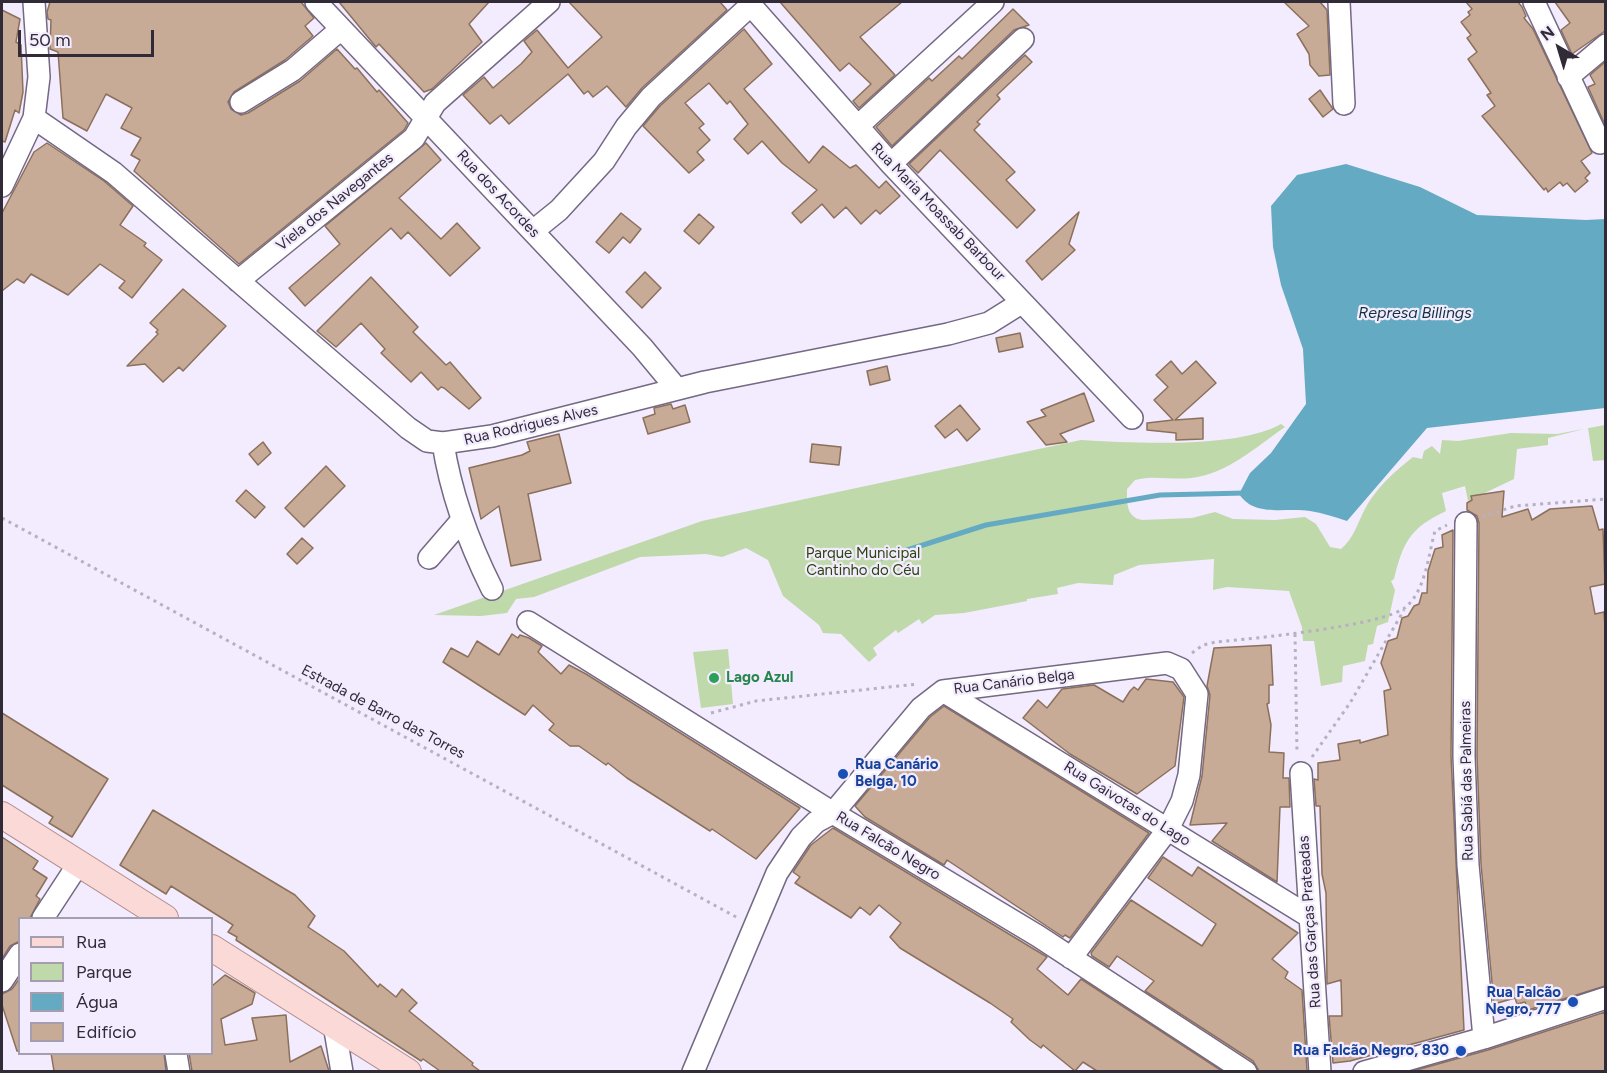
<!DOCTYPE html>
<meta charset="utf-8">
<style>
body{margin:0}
#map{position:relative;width:1607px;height:1073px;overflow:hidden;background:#f3ebfe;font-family:Figtree,sans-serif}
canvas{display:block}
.frame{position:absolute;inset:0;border:3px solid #302b37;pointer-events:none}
.legend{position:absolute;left:18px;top:917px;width:195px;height:138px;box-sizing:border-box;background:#f3ebfe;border:2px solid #a59eae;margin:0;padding:8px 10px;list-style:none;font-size:18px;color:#302b37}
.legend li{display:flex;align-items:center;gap:12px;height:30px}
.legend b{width:30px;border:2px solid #a59eae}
.north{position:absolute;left:1529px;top:18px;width:60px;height:60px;-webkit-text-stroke:4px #f3ebfe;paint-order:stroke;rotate:322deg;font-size:16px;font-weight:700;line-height:24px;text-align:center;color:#302b37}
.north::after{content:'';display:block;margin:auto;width:21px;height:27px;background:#302b37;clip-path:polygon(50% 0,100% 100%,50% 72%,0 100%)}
.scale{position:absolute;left:18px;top:30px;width:136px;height:27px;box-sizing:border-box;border:3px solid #302b37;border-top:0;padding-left:8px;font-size:18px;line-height:21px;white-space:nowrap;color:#302b37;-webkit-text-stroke:4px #f3ebfe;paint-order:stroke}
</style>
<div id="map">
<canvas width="1607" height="1073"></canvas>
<div class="frame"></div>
<ul class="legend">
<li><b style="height:8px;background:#fad9d6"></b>Rua</li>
<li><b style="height:16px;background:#bfd9aa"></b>Parque</li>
<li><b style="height:16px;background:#65aac3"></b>Água</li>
<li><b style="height:16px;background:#c8ab96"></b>Edifício</li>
</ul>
<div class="north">N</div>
<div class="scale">50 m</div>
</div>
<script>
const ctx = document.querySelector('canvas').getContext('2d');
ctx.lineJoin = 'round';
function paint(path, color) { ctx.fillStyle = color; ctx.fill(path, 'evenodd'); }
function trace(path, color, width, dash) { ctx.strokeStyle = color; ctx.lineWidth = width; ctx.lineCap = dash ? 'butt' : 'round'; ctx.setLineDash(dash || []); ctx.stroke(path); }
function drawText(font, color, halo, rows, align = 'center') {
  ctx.font = font + ' Figtree,sans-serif'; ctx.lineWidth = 4.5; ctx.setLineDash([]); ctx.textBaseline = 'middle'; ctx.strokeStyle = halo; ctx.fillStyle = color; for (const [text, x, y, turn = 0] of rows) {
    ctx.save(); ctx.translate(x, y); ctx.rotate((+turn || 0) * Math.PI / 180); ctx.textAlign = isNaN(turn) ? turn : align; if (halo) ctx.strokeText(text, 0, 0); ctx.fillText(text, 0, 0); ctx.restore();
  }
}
const green = new Path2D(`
 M1281 424 1285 427C1256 447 1227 474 1191 478 1172 480 1153 475 1135 480L1127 489C1127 503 1126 517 1142 520L1192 518 1215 512 1233 519 1275 520 1305 517 1316 524 1330 547 1341 549C1354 538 1357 524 1365 509 1375 489 1395 471 1413 457L1422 459 1424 451 1432 446 1440 454 1442 440 1458 441 1511 433 1557 434 1605 425V460L1593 461 1588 428 1548 438V445L1517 449 1514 479 1468 501 1465 486 1442 493 1446 511C1410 528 1403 542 1394 579L1391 581 1395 590 1388 622 1377 626 1373 644 1368 645 1365 661 1343 666 1342 682 1321 686 1314 641H1303L1302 627 1289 591 1227 587 1213 590 1214 559 1139 565 1114 575 1113 585 1078 583 1057 588 1058 594 1027 599V601L964 613 935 615 922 624 919 619 898 633 896 630 873 648 877 655 869 662 841 634 823 633 819 625 783 596 768 560 746 548 722 557 706 554 640 557 534 597 516 599 507 613 481 616 434 615 702 521 1081 440C1134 443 1237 449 1281 424Z
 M728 649 733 704 701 708 693 652Z`);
const water = new Path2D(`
 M1346 164 1420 187 1477 215 1586 220 1605 219V408L1427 428 1347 521C1335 517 1322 513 1310 511 1285 507 1255 518 1239 494L1250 473 1271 453 1306 404 1303 349 1281 285 1273 247 1271 206 1297 175Z`);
const stream = new Path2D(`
 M882 558 986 525 1160 495 1245 493`);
const building = new Path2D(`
 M50 2H301L314 18 305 26 313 36 285 60 234 92 228 102 231 109 241 115 248 113 300 81 337 49 355 69 357 68 377 92 379 90 408 123 404 130 239 264 134 171 140 160 131 155 141 138 121 128 132 108 106 94 87 131 63 118 58 52 50 49 51 20 48 19 47 12Z
 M339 2H489L469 24 482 42 432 89 424 92 379 44 376 47Z
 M569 2H720L727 10 642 88 626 107 607 86 593 97 588 91 584 94 568 74 509 124 501 115 490 124 463 95 484 77 493 88 521 64 532 52 524 41 537 30 568 68 602 37Z
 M780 2H902L860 37 895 75 859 108 853 101 871 84 849 63 840 71Z
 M1284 2H1320L1327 10 1330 75 1319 76 1310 65 1309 54 1297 34 1309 26Z
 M1466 2H1518L1522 7 1526 16 1524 18 1533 29 1592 153 1581 161 1590 173 1585 178 1588 181 1575 192 1567 183 1563 186 1560 182 1548 192 1546 188 1544 190 1482 116 1495 106 1487 95 1491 93 1468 59 1477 52 1467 38 1471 35 1461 22 1470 15 1468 12 1472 9Z
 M1555 2H1605V31L1572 54 1561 30 1570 23Z
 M1013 9 1029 25 1014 30 892 146 876 127 929 78 932 81 959 56 962 59Z
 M2 10 20 19 16 42 21 45 23 92 19 113 15 110 5 142 2 141Z
 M744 29 772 64 744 89 809 163 823 146 850 168 856 165 879 188 886 181 900 196 880 214 876 210 861 224 846 207 834 218 822 204 801 223 792 213 817 190 782 163 762 141 748 154 734 139 748 124 730 101 727 104 709 83 685 103 704 124 699 128 710 140 697 152 704 160 689 173 643 126 660 106Z
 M1025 55 1032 62 997 95 1000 99 977 122 980 124 974 130 1015 172 1006 180 1035 210 1017 228 940 150 918 173 909 164Z
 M1605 62V125L1588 87 1595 84 1590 75Z
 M1320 90 1333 109 1323 117 1309 99Z
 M47 143 104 181 133 206 120 225 146 243 144 246 162 260 132 298 119 288 125 281 100 264 68 295 31 274 24 283 17 279 2 291V213L34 152Z
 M426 143 441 160 399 198 441 239 457 223 480 248 450 276 408 232 401 239 391 228 305 306 289 288 340 244 325 226Z
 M1079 212 1069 244 1075 250 1042 280 1026 261Z
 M621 213 641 229 630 243 623 237 609 253 596 242Z
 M699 214 714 227 699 244 684 231Z
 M645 272 661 288 642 308 626 292Z
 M371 277 418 327 413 332 446 365 450 362 481 398 469 409 444 388 441 387 438 390 421 372 411 382 381 353 385 349 361 323 336 347 317 331Z
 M183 289 226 326 183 371 179 367 163 382 145 364 127 366 158 334 156 332 158 330 150 323Z
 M1020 333 1023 347 999 352 996 338Z
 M1171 361 1182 374 1196 361 1216 383 1175 420 1203 418V439L1176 440V433L1147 430V423L1173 420 1154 400 1168 387 1156 375Z
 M887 366 890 380 870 385 867 371Z
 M1084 393 1094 421 1060 434 1067 442 1046 445 1027 422 1046 416 1041 410Z
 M671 404 673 409 685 405 690 422 648 434 643 418 655 414 654 408Z
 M960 405 980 429 967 441 957 429 945 438 935 426Z
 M559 434 571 483 528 494 541 560 511 566 499 506 481 519 469 468 522 455 530 451 527 442Z
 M263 442 271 453 258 465 249 454Z
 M812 444 841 447 839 465 810 462Z
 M326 466 345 486 304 527 285 508Z
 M246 490 265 507 255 518 236 501Z
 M1504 491 1502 517 1528 509 1532 520 1550 509 1592 506 1599 530 1603 529 1605 584 1590 587 1595 614 1604 612 1605 627V986L1528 1010 1525 1002 1517 1004 1515 998 1494 1004 1481 864 1477 756 1479 523 1477 516 1467 510V503L1472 500 1471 496Z
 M1453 530 1451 756 1464 1030 1350 1061 1333 1063 1329 1016H1342L1341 980 1327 984 1326 893 1322 874 1320 806H1316L1314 779 1318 780V763L1340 760 1338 744 1360 740V743L1388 735 1384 691 1391 689 1381 663 1388 641 1397 638 1402 618 1408 616 1414 606 1419 604 1422 593H1427L1428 571 1435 549 1443 547 1442 535Z
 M302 538 313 548 297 564 287 554Z
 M512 634 518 638 520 635 529 638 542 646 538 652 561 674 569 665 586 674 800 808 756 859 712 829 710 831 627 778 608 763 606 765 579 746H570L549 730 554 724 533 705 525 715 443 662 451 648 468 657 477 641 499 655Z
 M1271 645 1273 685H1269V703L1267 704 1271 725 1269 752 1284 753 1283 778H1289L1290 807H1280L1277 882 1212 841 1227 823 1190 825 1202 776 1210 695 1207 686 1214 648Z
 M1146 679 1173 682 1184 697 1175 766 1137 794 1070 754 1023 718 1038 700 1047 708 1062 689 1094 685 1123 702 1130 691 1134 687 1138 690Z
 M944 706 1149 833 1070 938 1065 935 1063 937 947 860 944 865 865 817 855 806 930 717Z
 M2 713 108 779 72 837 49 823 53 817 2 785Z
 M153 810 295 895 315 916 308 927 344 951 378 987 380 984 396 997 402 989 417 1003 409 1011 473 1063 472 1065 480 1071H440L423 1059 421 1061 236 940 237 937 228 932 233 925 171 886 166 894 120 865Z
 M833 828 1047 957 1037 969 1068 995 1081 979 1222 1071H1097L1083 1062 1075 1071 1043 1045 1041 1048 1030 1040 1011 1022 1013 1019 990 1003 900 948 890 937 901 923 879 905 870 915 860 907 851 918 795 883 800 877 793 872 811 845Z
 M2 837 38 861 33 869 47 878 36 896 40 899 30 918H20V941L10 946 2 959Z
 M1163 857 1192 876 1198 867 1298 933 1272 959 1288 972 1285 978 1302 990 1307 1071H1259L1253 1061 1145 991 1154 981 1117 956 1109 967 1092 956 1091 953 1131 900 1202 946 1216 924 1148 878Z
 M225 975 255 993 252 1004 221 1019 225 1045 257 1040 252 1018 286 1015 290 1062 321 1046 329 1071H192L189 1053H212V986Z
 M20 978V1051H17L2 1005V994L12 989Z
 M1605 1012V1071H1413L1488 1050Z
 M51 1053H164L166 1071H54Z`);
const path = new Path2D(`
 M1482 517 1515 506 1606 499
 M2 518 738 918
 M1295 634 1297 754
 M1192 653 1203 645 1216 642C1250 639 1384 626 1406 607 1426 589 1428 556 1435 531L1447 525
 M711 713 756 701 918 684
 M1312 757 1350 703 1404 610`);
const minor = new Path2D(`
 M316 2 642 347 677 389
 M748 2 891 164 1132 418
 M1339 2 1344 104
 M1534 2 1600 143
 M1568 77 1606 45
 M241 102 293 70 341 29
 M34 118 114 173 408 428 427 441 443 443 492 436 705 382 948 334 989 323 1021 303
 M858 126 993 2
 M891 164 1023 39
 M2 186 34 118 39 77 34 2
 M533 231 559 210 604 161 626 127 651 97 751 5
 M238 281 414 138 435 103 549 2
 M443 443C451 495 468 541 492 589
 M1466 523 1464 756 1468 865 1484 1038
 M429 558 461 521
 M528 622 833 813 1038 936 1246 1072
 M943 691 1310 917
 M1301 773 1320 1072
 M43 918 79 863
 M2 981 20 954
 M334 1024 342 1072
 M176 1054 179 1072
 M693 1072 777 873 801 837 816 822 833 813 921 708 943 691 1167 663 1181 669 1197 694 1189 775 1182 801 1168 829 1071 958
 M1364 1072 1484 1038 1606 998`);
const major = new Path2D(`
 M2 815 165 918
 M212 948 408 1072`);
const markers = [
 [714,678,6,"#2e9e5b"],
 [843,774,6,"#1a4fb4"],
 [1573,1002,6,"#1a4fb4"],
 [1461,1051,6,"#1a4fb4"]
];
const streetNames = [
 ["Rua dos Acordes",498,194,47],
 ["Viela dos Navegantes",335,202,-39],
 ["Rua Maria Moassab Barbour",938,212,46],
 ["Rua Rodrigues Alves",531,425,-13],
 ["Rua Canário Belga",1014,682,-7],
 ["Estrada de Barro das Torres",383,712,28],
 ["Rua Sabiá das Palmeiras",1467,781,-91],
 ["Rua Gaivotas do Lago",1127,804,32],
 ["Rua Falcão Negro",888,846,31],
 ["Rua das Garças Prateadas",1310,922,-94]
];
const parkNames = [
 ["Parque Municipal",863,554],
 ["Cantinho do Céu",863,571]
];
const leisureNames = [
 ["Lago Azul",726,678]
];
const transitNames = [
 ["Rua Canário",855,765,"left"],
 ["Belga, 10",855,782,"left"],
 ["Rua Falcão",1561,993],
 ["Negro, 777",1561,1010],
 ["Rua Falcão Negro, 830",1449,1051]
];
const waterNames = [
 ["Represa Billings",1415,313]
];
paint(green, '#bfd9aa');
paint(water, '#65aac3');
trace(stream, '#65aac3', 5);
paint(building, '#c8ab96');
trace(building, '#8b705c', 1.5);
trace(minor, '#746883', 24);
trace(major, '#b18b8c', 28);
trace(path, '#b7b0c1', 3, [3, 4.5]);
trace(minor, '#fff', 21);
trace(major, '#fad9d6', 26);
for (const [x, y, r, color] of markers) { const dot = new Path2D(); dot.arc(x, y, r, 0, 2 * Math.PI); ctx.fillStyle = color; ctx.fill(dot); trace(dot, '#f3ebfe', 2); }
drawText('15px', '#302b37', '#f3ebfe', streetNames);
drawText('15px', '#2b450e', '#f3ebfe', parkNames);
drawText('bold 15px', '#27864d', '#f3ebfe', leisureNames, 'left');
drawText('bold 15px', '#164399', '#f3ebfe', transitNames, 'right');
drawText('italic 16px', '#11323d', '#f3ebfe', waterNames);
</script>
